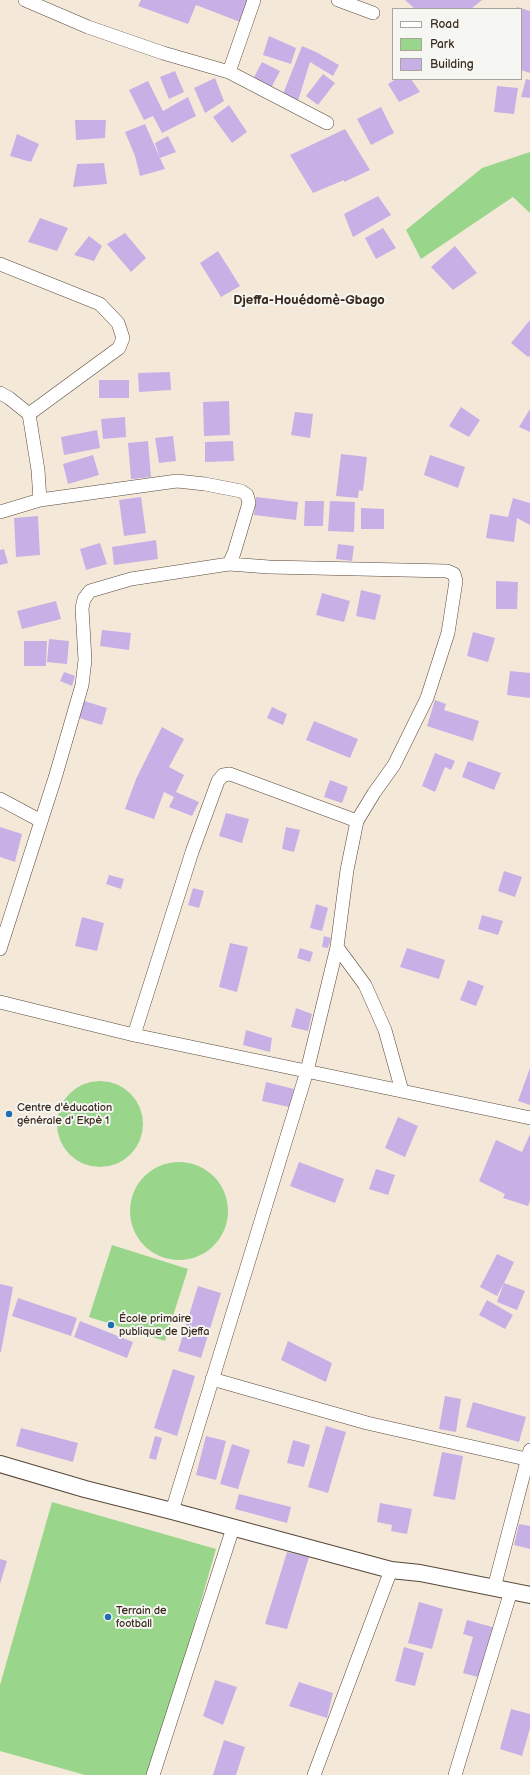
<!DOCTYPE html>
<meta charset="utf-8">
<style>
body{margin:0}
#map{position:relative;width:530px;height:1775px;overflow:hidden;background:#f4e9d9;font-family:"Balsamiq Sans",sans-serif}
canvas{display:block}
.legend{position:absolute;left:392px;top:8px;width:130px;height:72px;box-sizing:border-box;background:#f6f6f2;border:1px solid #aba49d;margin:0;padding:5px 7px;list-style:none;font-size:12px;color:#3b2a1e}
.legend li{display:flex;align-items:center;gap:8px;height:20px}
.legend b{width:20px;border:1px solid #aba49d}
</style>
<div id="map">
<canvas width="530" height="1775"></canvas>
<ul class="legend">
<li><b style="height:5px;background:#fff"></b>Road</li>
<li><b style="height:11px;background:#99d68b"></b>Park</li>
<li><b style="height:11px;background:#c7b0e6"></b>Building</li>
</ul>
</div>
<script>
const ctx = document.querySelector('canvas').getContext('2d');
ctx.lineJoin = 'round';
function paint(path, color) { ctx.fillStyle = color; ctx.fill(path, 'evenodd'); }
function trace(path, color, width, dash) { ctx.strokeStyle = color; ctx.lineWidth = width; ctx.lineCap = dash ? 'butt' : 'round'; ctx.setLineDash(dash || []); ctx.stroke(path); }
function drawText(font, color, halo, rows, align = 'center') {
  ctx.font = font + ' "Balsamiq Sans",sans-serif'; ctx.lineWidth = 4; ctx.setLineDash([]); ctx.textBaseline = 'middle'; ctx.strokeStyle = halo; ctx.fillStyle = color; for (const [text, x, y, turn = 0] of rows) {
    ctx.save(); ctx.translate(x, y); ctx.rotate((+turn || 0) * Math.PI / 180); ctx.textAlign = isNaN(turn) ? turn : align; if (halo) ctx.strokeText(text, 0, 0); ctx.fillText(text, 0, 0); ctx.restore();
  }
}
const green = new Path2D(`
 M530 152V213L513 197 421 259 406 230 482 168Z
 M57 1124a43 43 0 1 1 86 0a43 43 0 1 1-86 0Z
 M130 1211a49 49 0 1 1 98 0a49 49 0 1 1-98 0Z
 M112 1245 188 1269 165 1341 89 1317Z
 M52 1502 216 1549 151 1775H85L0 1751V1685Z`);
const building = new Path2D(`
 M141 0H249L240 22 196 5 188 24 138 6Z
 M405 0H482L471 9H415Z
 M517 7 530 11V73L521 70V9H516Z
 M269 36 296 48 291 64 263 55Z
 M302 46 316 52 339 65 333 76 310 62 298 101 283 94Z
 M262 62 280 71 271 88 253 79Z
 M175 71 184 92 169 99 160 77Z
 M323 74 335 83 318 105 306 96Z
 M215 78 224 101 205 113 194 88Z
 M396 79H411L420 92 399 102 388 84Z
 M526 79 530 80V98L521 97Z
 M148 81 163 111 188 97 196 116 162 133 153 116 144 120 129 90Z
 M497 86 518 88 514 114 494 112Z
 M229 105 247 132 232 143 213 117Z
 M381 107 394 133 371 145 357 119Z
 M75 120H106L105 138 76 140Z
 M145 124 160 158 155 143 168 136 176 152 160 158 165 169 140 176 135 156 125 132Z
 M345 129 370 170 344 182V180L313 193 290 155Z
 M17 134 39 144 31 162 10 156Z
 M104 163 107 184 73 187 77 164Z
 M378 196 391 215 353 237 344 214Z
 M40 218 68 228 57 251 28 242Z
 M383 228 396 248 376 259 365 238Z
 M125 233 146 258 131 272 107 244Z
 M89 236 102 246 94 261 74 255Z
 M455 246 477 273 453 290 431 267Z
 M218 251 240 286 221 297 200 263Z
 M530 320V356L528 357 511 343Z
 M170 372 171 390 139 392 138 373Z
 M99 380H129V398H99Z
 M229 401 230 435 204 436 203 402Z
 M461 407 480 420 469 437 449 426Z
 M530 409V432L519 427Z
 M295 412 313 414 310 438 291 435Z
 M125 417 126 437 103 439 101 419Z
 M97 430 100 448 64 455 61 437Z
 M173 436 176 461 159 463 155 438Z
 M148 441 151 477 131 479 128 443Z
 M233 441 234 461 205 462V442Z
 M341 454 367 457 363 491 359 490 358 498 336 496Z
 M93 455 99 475 68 484 63 464Z
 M430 455 465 467 458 488 424 475Z
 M141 497 146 533 124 536 119 500Z
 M256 497 298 502 296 520 254 515Z
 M513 498 530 503V525L517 518 514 542 486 538 490 514 508 517Z
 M305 501H324L323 526H304Z
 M330 501 355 502 354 532 328 531Z
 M361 508 384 509V529H361Z
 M38 516 40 555 16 557 14 518Z
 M156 540 158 559 114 565 112 547Z
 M100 543 107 564 86 570 80 549Z
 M338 544 354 546 352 561 336 559Z
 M4 549 8 563 0 565V550Z
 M496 581 518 582 517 609H496Z
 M361 590 381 595 375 620 356 616Z
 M322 593 350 601 344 622 316 615Z
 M56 601 61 619 22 629 17 611Z
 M102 630 131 633 129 650 100 646Z
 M473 632 495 638 488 662 467 656Z
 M49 639 69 641 67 664 47 662Z
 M24 641H47L46 666H24Z
 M510 671 530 673V698L507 695Z
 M64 672 75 676 72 686 60 681Z
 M81 700 107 708 102 725 76 717Z
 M435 700 446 704 444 710 479 721 473 741 427 726Z
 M272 707 287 714 283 725 267 718Z
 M314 721 358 739 350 758 306 740Z
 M162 727 184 739 169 767 184 775 176 792 199 802 192 816 169 807 174 797 164 792 154 819 125 809 136 779Z
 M435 753 455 761 451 770 445 767 435 792 422 786Z
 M468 761 501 773 494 790 462 777Z
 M330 780 348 787 342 803 324 797Z
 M226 813 249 819 242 843 219 836Z
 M0 827 22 834 15 862 0 857Z
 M286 827 300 830 294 852 282 849Z
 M504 871 522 877 515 897 498 891Z
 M109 875 124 879 121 889 106 884Z
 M193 888 204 891 199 908 188 905Z
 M316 904 328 908 322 931 310 928Z
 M482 915 503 921 498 935 478 929Z
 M82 917 104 923 97 951 75 946Z
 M324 936 331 938 328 948 322 947Z
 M230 943 248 947 237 992 219 987Z
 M300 948 313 952 310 962 297 958Z
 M407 948 445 960 439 979 400 967Z
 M468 980 484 986 476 1006 460 1000Z
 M296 1008 312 1014 308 1031 291 1027Z
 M246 1030 272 1038 270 1052 243 1045Z
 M530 1068V1105L518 1101Z
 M266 1082 294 1089 289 1107 262 1101Z
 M398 1117 418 1126 405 1157 385 1148Z
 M530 1134V1201L528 1206 503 1198 505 1194 479 1181 496 1140 522 1152Z
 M299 1162 344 1179 335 1203 290 1186Z
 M376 1169 395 1175 388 1195 369 1189Z
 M497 1254 514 1262 504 1283 525 1291 517 1310 497 1302 504 1283 497 1296 480 1287Z
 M0 1284 13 1287 1 1352H0Z
 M198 1286 221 1293 201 1358 178 1351Z
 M18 1298 77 1318 71 1336 12 1316Z
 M487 1300 513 1315 505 1329 479 1315Z
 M80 1321 133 1342 127 1358 74 1337Z
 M288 1341 332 1363 326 1382 281 1360Z
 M173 1369 195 1376 177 1436 154 1428Z
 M445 1396 461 1399 456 1432 439 1429Z
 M473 1402 526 1417 519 1442 466 1427Z
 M326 1426 346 1432 328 1493 308 1487Z
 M21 1428 78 1443 73 1462 16 1446Z
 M155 1436 162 1438 156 1460 149 1458Z
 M206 1436 226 1441 216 1480 196 1475Z
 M293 1440 310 1445 304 1467 287 1463Z
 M232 1444 250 1450 238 1489 220 1484Z
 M442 1452 463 1456 455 1500 433 1496Z
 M239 1494 291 1507 287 1523 235 1509Z
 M380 1503 412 1509 407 1534 391 1531 392 1525 377 1522Z
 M519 1524 530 1526V1549L514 1545Z
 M287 1552 309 1557 287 1629 265 1624Z
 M0 1559 7 1561 0 1584Z
 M419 1602 443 1609 432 1649 408 1643Z
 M467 1620 496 1628 492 1641 489 1640 478 1677 463 1673 473 1637 463 1634Z
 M404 1647 424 1653 415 1686 395 1681Z
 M215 1680 237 1687 223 1725 203 1716Z
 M299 1682 333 1693 327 1718 289 1706Z
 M511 1709 530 1714V1728L522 1756 500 1749Z
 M224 1740 245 1747 236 1775H213Z`);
const minor = new Path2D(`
 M25 0 88 27 163 53 229 72 327 123
 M338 0 373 13
 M229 72 254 0
 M0 264 100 304 118 323 123 338 119 348 29 414
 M0 393 9 398 29 414 38 470 40 500
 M0 512 40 500 177 481 205 484 241 491 247 495 249 503 234 553 229 564
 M0 799 41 821
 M337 947 365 985 385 1030 402 1091
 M0 949 55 778 82 685 85 660 82 608 84 599 90 591 131 579 229 564 269 567 447 571 454 574 456 581 448 633 427 698 394 765 374 793 357 821 347 870 337 947 307 1071 172 1511
 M0 1002 134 1035 530 1118
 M134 1035 192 852 218 781 223 775 230 774 357 821
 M212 1379 367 1423 530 1460
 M494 1588 530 1450
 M153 1775 233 1528
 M314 1775 391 1570
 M455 1775 511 1591`);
const tertiary = new Path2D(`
 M0 1464 85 1489 172 1511 391 1570 420 1573 530 1595`);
const markers = [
 [9,1114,4,"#1f6fb2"],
 [111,1325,4,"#1f6fb2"],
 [108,1617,4,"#1f6fb2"]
];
const poiNames = [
 ["Centre d'éducation",17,1108],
 ["générale d' Ekpè 1",17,1121],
 ["École primaire",119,1319],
 ["publique de Djeffa",119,1332],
 ["Terrain de",116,1611],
 ["football",116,1624]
];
const quarterNames = [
 ["Djeffa-Houédomè-Gbago",309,301]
];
paint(green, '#99d68b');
paint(building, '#c7b0e6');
trace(minor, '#57473a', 14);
trace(tertiary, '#57473a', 18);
trace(minor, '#fff', 13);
trace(tertiary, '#fff', 16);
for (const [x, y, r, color] of markers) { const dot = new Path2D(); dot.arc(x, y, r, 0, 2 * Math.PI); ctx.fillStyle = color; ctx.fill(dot); trace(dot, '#f6f6f2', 1.5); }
drawText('11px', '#3b2a1e', '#f6f6f2', poiNames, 'left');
drawText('bold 13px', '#3b2a1e', '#f6f6f2', quarterNames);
</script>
